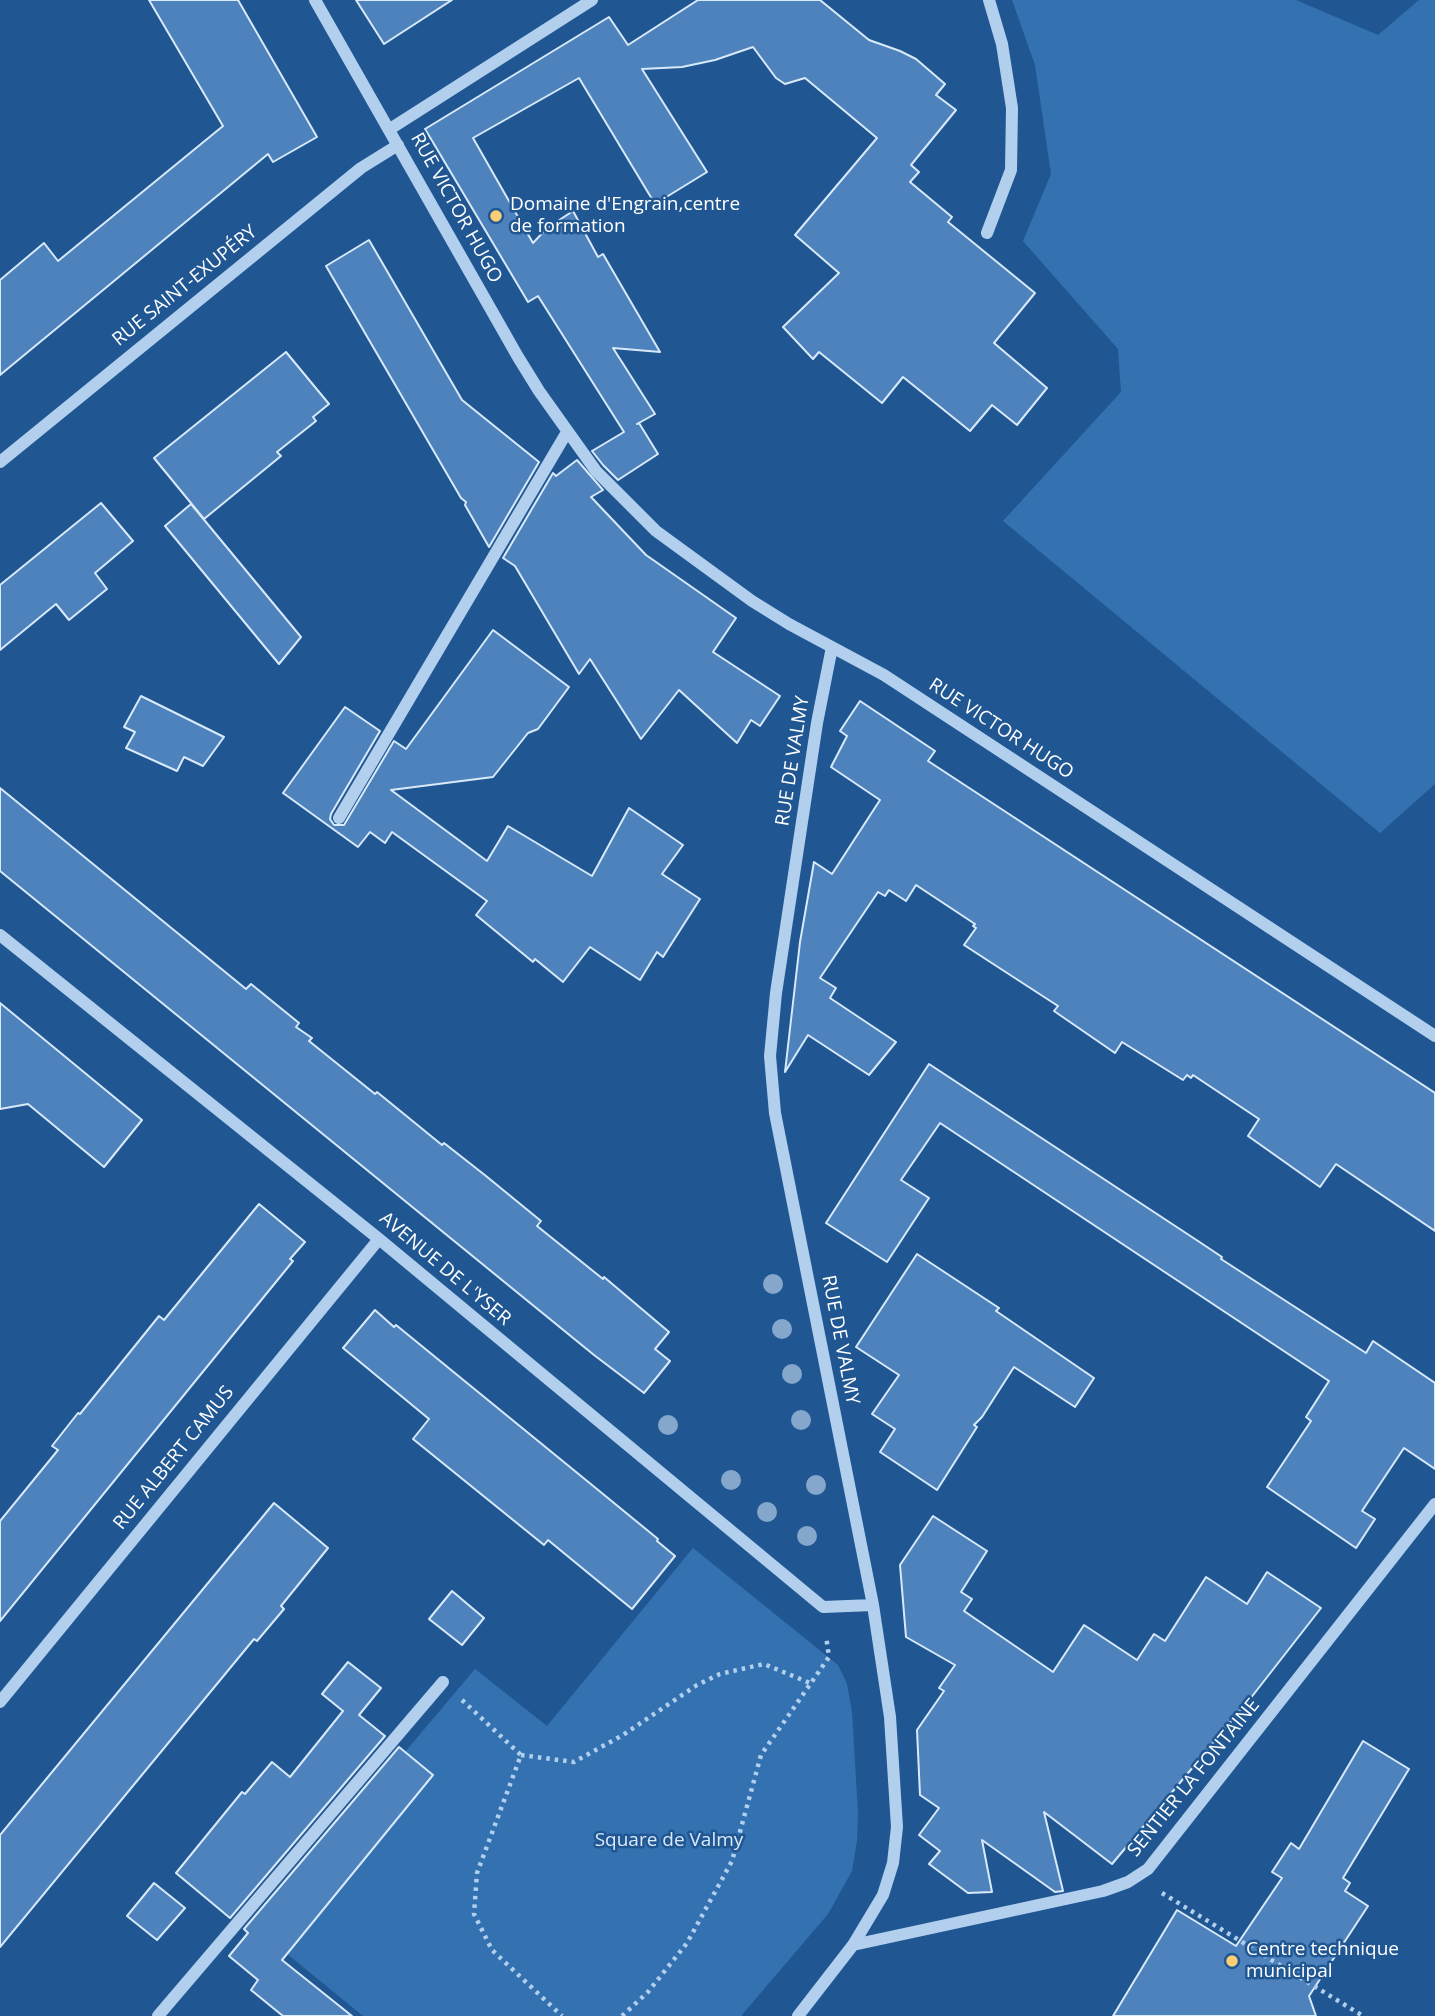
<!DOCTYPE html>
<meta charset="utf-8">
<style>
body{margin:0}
canvas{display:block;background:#205793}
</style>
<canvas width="1435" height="2016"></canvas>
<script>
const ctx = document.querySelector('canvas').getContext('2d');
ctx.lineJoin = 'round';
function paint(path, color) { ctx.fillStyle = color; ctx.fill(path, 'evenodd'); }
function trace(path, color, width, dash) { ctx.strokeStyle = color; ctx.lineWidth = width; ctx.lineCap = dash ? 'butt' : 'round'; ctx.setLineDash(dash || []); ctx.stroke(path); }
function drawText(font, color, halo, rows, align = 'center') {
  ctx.font = font + ' "Open Sans",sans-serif'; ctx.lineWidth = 5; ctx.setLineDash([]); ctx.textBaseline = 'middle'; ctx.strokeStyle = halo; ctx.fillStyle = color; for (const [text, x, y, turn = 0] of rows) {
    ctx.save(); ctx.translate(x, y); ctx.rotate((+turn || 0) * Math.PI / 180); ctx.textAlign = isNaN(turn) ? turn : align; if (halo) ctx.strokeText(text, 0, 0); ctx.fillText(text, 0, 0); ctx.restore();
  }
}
const green = new Path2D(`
 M1012 0H1296L1378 35 1419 0H1435V784L1380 833 1003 521 1121 392 1118 349 1023 241 1051 174 1035 65Z
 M693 1548 838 1665 847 1684 852 1712 858 1813 857 1841 852 1871 828 1914 741 2016H363L286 1953 433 1775 405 1752 475 1669 547 1726Z`);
const building = new Path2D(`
 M149 0H238L317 137 273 162 268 154 0 375V280L44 243 58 261 223 126Z
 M356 0H452L384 44Z
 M698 0H820L869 40 900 51 916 59 945 84 936 95 956 110 911 165 919 172 910 182 952 217 948 222 1035 293 994 343 1047 388 1017 425 992 405 970 431 903 377 882 403 819 352 813 359 783 327 839 273 795 235 877 138 805 78 785 84 776 78 753 47 715 60 682 67 642 69 707 172 655 204 579 78 473 138 533 243 547 228 573 211 598 257 603 254 660 352 613 348 655 414 637 424 639 423 658 454 618 480 603 465 592 451 624 432 538 296 528 302 425 129 609 17 628 45Z
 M369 240 462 400 539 462 489 547 465 505 466 502 461 498 326 266Z
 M286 352 329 404 313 417 316 421 277 452 281 456 204 519 154 458Z
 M577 460 603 490 591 497 646 555 736 618 713 652 780 696 760 726 751 720 737 743 679 690 641 739 590 659 579 674 515 566 503 558 553 473 556 476Z
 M101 503 133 541 95 573 107 589 69 620 56 604 0 650V585Z
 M191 504 301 637 279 664 165 526Z
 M493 630 569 687 538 729 528 733 493 777 391 790 487 861 508 826 592 876 629 808 683 845 662 874 700 899 663 957 657 952 640 980 590 947 563 982 535 959 533 962 476 915 487 901 392 832 385 843 370 832 358 847 283 793 345 707 380 731 331 814 330 819 334 825H344L394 741 406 749Z
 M141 696 224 737 203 766 184 757 177 771 126 748 135 732 124 727Z
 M860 701 935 751 928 761 1435 1093V1231L1336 1164 1320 1187 1248 1136 1259 1119 1193 1075 1191 1078 1187 1075 1183 1080 1122 1042 1115 1053 1054 1011 1058 1006 964 945 976 928 973 926 975 924 916 885 906 901 889 890 885 896 878 892 820 978 836 988 830 998 896 1042 869 1075 808 1035 785 1072 800 942 814 862 832 874 880 800 831 767 847 736 840 731Z
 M0 788 246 989 251 984 299 1023 296 1027 312 1038 309 1041 375 1094 377 1092 442 1145 444 1143 486 1176 541 1221 537 1226 603 1279 604 1277 669 1332 655 1349 670 1361 644 1393 594 1355 0 871Z
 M0 1003 142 1120 104 1167 28 1104 0 1109Z
 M929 1064 1198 1241 1222 1257 1221 1259 1366 1353 1373 1341 1435 1383V1469L1404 1448 1362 1511 1375 1519 1356 1548 1267 1487 1311 1421 1306 1417 1329 1381 940 1123 901 1180 929 1198 887 1262 826 1223Z
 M259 1204 305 1242 290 1259 293 1261 0 1621V1521L58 1450 52 1446 78 1413 80 1414 159 1316 164 1320Z
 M917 1254 999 1308 996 1311 1094 1378 1075 1407 1014 1367 982 1417 974 1425 977 1427 937 1490 880 1452 895 1429 872 1414 899 1375 856 1347Z
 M375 1310 394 1327 396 1325 592 1485 658 1539 657 1541 675 1556 632 1609 548 1540 544 1545 413 1439 429 1419 343 1348Z
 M274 1503 328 1548 281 1606 284 1609 257 1641 254 1639 0 1947V1835Z
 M933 1516 987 1551 961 1592 972 1599 964 1611 1053 1672 1084 1625 1137 1660 1154 1634 1165 1641 1206 1577 1247 1604 1267 1572 1321 1608 1250 1699 1112 1864 1044 1812 1063 1891 1055 1892 982 1840 992 1892 968 1893 929 1864 940 1851 919 1835 939 1808 920 1795 917 1730 944 1691 939 1688 955 1665 906 1637 900 1565Z
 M452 1591 484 1618 462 1645 429 1619Z
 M348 1662 381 1688 359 1715 385 1736 230 1918 176 1873 242 1792 245 1794 272 1762 290 1777 343 1711 322 1694Z
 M1363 1741 1409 1769 1343 1878 1350 1883 1345 1891 1368 1906 1309 1996 1316 2016H1113L1177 1910 1236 1946 1282 1878 1272 1872 1291 1843 1299 1849Z
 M399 1747 433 1775 282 1960 352 2016H283L251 1990 258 1980 229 1956 248 1933 244 1929Z
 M154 1883 185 1908 157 1940 127 1916Z`);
const path = new Path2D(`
 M462 1700 521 1755 477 1873 474 1914 492 1950 562 2016
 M521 1755 574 1762 623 1735 697 1685 720 1674 764 1664 810 1683
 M1162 1893 1363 2016
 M622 2016 648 1992 687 1943 732 1861 761 1755 829 1657 826 1636`);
const minor = new Path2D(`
 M315 0 518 357 539 391 596 471 656 531 752 601 789 624 884 675 1435 1036
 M390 129 592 0
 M987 233 1011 170 1012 108 1002 44 989 0
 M0 462 361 168 398 145
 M339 818 567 432
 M0 935 379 1239 823 1607 873 1605
 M0 1702 379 1239
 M853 1945 1103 1891 1128 1882 1148 1869 1435 1504
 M158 2016 443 1682
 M798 2016 853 1945 883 1895 893 1863 897 1827 890 1717 873 1605 775 1113 770 1056 776 993 817 723 832 647`);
const trees = [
 [773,1284],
 [782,1329],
 [792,1374],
 [801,1420],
 [668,1425],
 [731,1480],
 [816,1485],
 [767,1512],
 [807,1536]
];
const markers = [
 [496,216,7,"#fbce73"],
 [1232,1961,7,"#fbce73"]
];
const poiNames = [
 ["Domaine d'Engrain,centre",510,205],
 ["de formation",510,227],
 ["Centre technique",1246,1950],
 ["municipal",1246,1972]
];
const streetNames = [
 ["RUE VICTOR HUGO",456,208,61],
 ["RUE SAINT-EXUPÉRY",185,286,-39],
 ["RUE VICTOR HUGO",1001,729,33],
 ["RUE DE VALMY",793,761,-81],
 ["AVENUE DE L'YSER",445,1269,40],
 ["RUE DE VALMY",840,1340,79],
 ["RUE ALBERT CAMUS",174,1458,-51],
 ["SENTIER LA FONTAINE",1194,1778,-51]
];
const parkNames = [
 ["Square de Valmy",669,1841]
];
paint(green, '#3471b1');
paint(building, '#4d82bc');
trace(building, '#d8e9fa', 2);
trace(path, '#b2d0ee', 4.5, [3.5, 5]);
trace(minor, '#b2d0ee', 12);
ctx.fillStyle = '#85a7cc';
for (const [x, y] of trees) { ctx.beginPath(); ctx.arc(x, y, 10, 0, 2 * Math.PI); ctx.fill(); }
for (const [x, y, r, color] of markers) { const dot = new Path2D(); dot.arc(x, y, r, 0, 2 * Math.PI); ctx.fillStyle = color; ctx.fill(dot); trace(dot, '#205793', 2.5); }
drawText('19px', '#fff', '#205793', poiNames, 'left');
drawText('19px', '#fff', '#205793', streetNames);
drawText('19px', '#d8e9fa', '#205793', parkNames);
</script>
